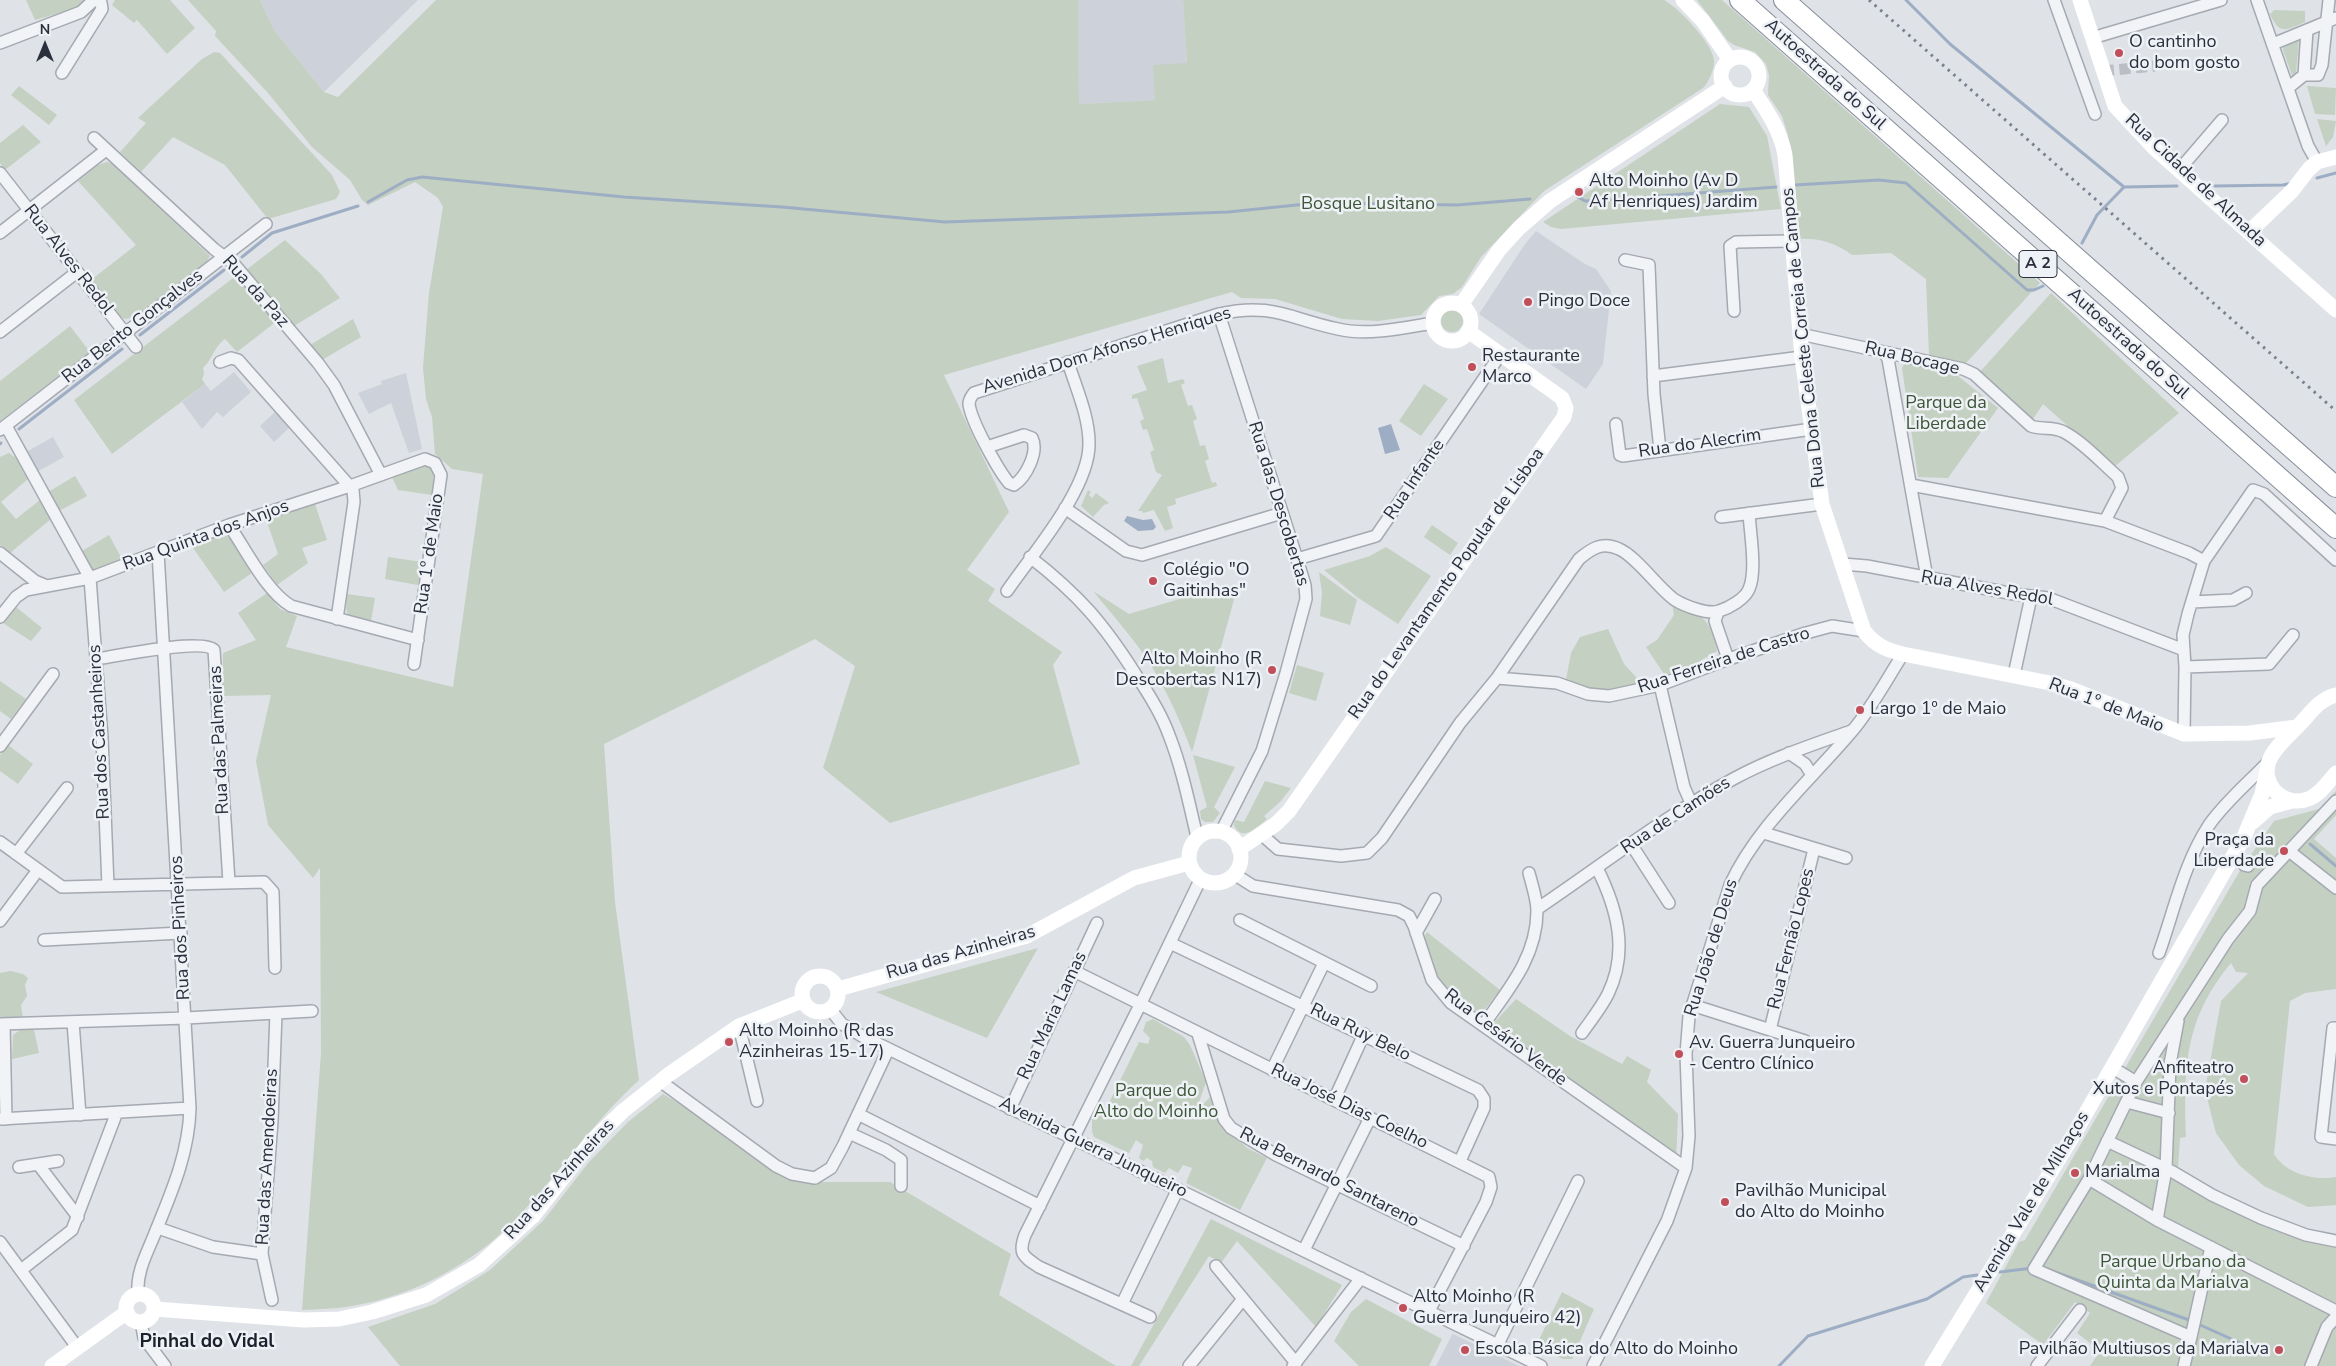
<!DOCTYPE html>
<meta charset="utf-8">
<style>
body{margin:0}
#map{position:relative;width:2336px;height:1366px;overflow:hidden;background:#dfe2e7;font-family:"Nunito Sans",sans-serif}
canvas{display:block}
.north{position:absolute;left:20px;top:20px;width:50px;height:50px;-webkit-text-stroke:4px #eef1f5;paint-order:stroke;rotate:0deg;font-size:14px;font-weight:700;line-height:20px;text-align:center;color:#2a2f3d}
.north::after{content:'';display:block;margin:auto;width:18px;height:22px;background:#2a2f3d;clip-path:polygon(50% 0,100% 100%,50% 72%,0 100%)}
</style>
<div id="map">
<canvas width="2336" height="1366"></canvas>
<div class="north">N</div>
</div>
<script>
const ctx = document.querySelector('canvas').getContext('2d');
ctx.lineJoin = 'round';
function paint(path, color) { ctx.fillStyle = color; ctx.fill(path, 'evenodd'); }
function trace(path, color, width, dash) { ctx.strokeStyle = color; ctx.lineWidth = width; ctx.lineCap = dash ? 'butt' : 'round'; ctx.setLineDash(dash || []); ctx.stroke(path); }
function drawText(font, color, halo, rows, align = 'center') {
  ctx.font = font + ' "Nunito Sans",sans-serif'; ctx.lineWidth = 5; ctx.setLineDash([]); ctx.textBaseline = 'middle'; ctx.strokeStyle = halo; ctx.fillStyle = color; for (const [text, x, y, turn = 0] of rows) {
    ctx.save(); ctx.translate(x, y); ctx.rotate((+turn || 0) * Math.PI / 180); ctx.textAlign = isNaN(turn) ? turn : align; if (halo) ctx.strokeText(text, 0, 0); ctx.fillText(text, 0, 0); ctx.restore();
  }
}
const built = new Path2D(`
 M260 0H418L324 92 274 30Z
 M1078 0H1183L1187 63 1155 100 1079 104Z
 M1536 231 1585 264 1596 269 1611 291 1603 364 1586 389 1479 314 1525 244Z
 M234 372 251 392 223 417 217 412 202 429 182 402 205 384 211 391Z
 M406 373 422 449 409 453 391 403 369 414 358 393 382 384 381 381Z
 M276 411 290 427 274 442 260 426Z
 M53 437 64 457 37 472 26 452Z
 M1453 1333V1334L1519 1366H1436Z`);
const green = new Path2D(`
 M26 0H88L81 7 35 20Z
 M115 0H170L195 28 167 54 137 20 134 23 112 5Z
 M188 0H260L274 30 324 92 338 97 436 0H1078L1079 104 1155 100 1153 65 1187 63 1183 0H1664C1679 8 1712 43 1714 60 1715 68 1709 82 1703 88L1544 191 1481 257 1462 287 1453 294 1439 296 1421 315 1378 321 1342 319 1275 299 1241 298 1232 292 944 375 1009 512 967 570 995 589 988 601 1062 652 1053 665 1080 764 890 823 823 768 855 666 815 639 604 744 615 902 639 1080C593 1122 559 1174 516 1219 473 1264 413 1296 352 1306 336 1309 319 1309 302 1310L321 1053 320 868 313 878 268 825 256 761 271 695 222 696 223 653 256 640 238 613 267 593 280 609 297 616 286 647 453 687 483 474 452 469 435 454 432 417 426 399 423 368 429 293 443 207 438 198 415 182 368 205 362 200 350 180 312 147 268 93 215 36 216 31Z
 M1697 0H1722L2040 283 1966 363 1929 355 1926 279 1891 253 1852 255C1834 242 1819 238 1797 239L1788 135 1782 116 1768 95 1769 75 1766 64 1755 52 1734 45 1728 41Z
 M2274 10 2305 11V22C2286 30 2280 36 2270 14Z
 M2299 39 2296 73 2293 78 2283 50 2284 45Z
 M214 52 220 53 332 175 340 192 336 199 268 219 225 165 173 137 141 172 120 152 146 123 138 118 202 59Z
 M19 86 57 115 49 125 11 95Z
 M2307 86 2336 88 2335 115 2315 114Z
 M1720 104 1749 107 1767 136 1781 209 1561 229 1551 227 1543 222Z
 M2317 119 2336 121 2333 137 2326 146Z
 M23 125 41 142 5 170 0 163V143Z
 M107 162 113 164 210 256 207 261 135 317 125 319 119 316 91 280 136 245 78 181 98 165Z
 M285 240 321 274 340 298 294 326 246 270Z
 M237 275 277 321 237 352 225 339C215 345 212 360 203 368L204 374 202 379 205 384 112 454 74 400Z
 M2051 293 2179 413 2114 467 2043 404 2031 422 1978 374Z
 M1441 321a11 11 0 1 1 22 0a11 11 0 1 1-22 0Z
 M353 319 361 337 322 360 310 345Z
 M70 326 90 352 0 421V381Z
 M1163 358 1168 383 1183 379 1185 383 1181 385 1188 406 1192 405 1197 419 1193 421 1200 446 1205 445 1209 459 1205 461 1212 483 1216 482 1217 486 1175 499 1176 504 1167 507 1173 528 1165 531 1154 510 1143 513 1142 511H1138L1162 475 1156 472 1150 452 1154 450 1147 429 1143 430 1140 421 1144 419 1137 398 1132 399V395L1147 390 1137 366Z
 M1905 362 1958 376 1998 408 1948 478 1918 477 1902 368Z
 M1424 384 1448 399 1421 436 1399 421Z
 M9 453 16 458 28 479 1 502 16 519 40 500 51 519 10 553 0 545V457Z
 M423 466 431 468 434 473 432 495 398 490 392 477Z
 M75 476 87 496 59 511 48 492Z
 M1088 490 1091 492 1089 495 1092 498 1096 493 1109 503 1104 505 1093 517 1081 506Z
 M315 504 327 540 302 548 308 563 277 585 263 565 278 554 266 519Z
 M1432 525 1458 543 1450 555 1424 537Z
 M221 534C236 536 245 561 252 573L224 592 191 545Z
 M109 535 122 559 96 569H92L82 551Z
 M1386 547 1431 576 1398 624 1357 597 1324 570 1370 556Z
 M388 557 422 562 418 585 385 579Z
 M1319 572 1357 600 1350 625 1320 616 1322 593Z
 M1232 585 1235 596 1192 752C1178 715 1161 677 1137 645 1123 627 1108 609 1093 591L1129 614 1203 592 1204 594Z
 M347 594 375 598 371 621 353 617 347 613 346 606Z
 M1672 602C1701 614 1711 618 1717 651L1698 662 1666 677 1646 647 1657 640 1674 615Z
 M16 607 42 628 31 641 3 623Z
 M1608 629 1624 664 1644 686 1594 691 1566 680 1571 653 1580 637Z
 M1297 665 1324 673 1316 701 1289 693Z
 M0 681 26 699 11 719 0 711Z
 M8 745 33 764 18 784 0 771V755Z
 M1193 755 1235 767 1214 807 1220 813 1213 822H1205L1201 819 1200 811 1207 807Z
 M1265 781 1291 788 1280 802 1264 816 1267 819C1257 827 1242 843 1234 825L1235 820 1244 822Z
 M2336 791V815L2314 839 2336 858V989L2305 993 2290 1001 2274 1154C2286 1174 2314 1181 2336 1177V1205L2308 1207 2264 1186 2239 1165 2216 1133 2205 1090 2221 1001 2248 973 2236 972 2231 963C2184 1020 2184 1067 2186 1137L2180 1138 2178 1168C2223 1201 2277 1221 2330 1237L2336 1235V1366H2090L2100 1351 2077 1333 2090 1313 2075 1302 2043 1345 1986 1303 2019 1242 2025 1240 2238 874 2274 821 2319 809Z
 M1427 932 1500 990 1481 1014C1464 1006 1443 992 1434 975 1428 964 1427 949 1424 937Z
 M1038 948 987 1038 876 992Z
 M11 971 23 974 28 978 25 985 27 996 21 1005 23 1019H2L0 1016V973Z
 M1516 999 1570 1036 1622 1064 1627 1056 1651 1070 1647 1082 1678 1114 1676 1163 1491 1026Z
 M1153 1019 1184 1037 1190 1045 1206 1082 1198 1105 1202 1106 1210 1097 1218 1121 1247 1148 1267 1158 1240 1210 1186 1183 1192 1168 1183 1165 1178 1173 1169 1168 1165 1173 1153 1167 1152 1161 1147 1158 1143 1161 1139 1158 1143 1145 1136 1140 1129 1153 1094 1137 1092 1131V1115L1102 1112 1109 1103 1139 1042 1148 1044 1150 1038 1143 1031 1146 1022Z
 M34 1030 39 1053 12 1059 13 1035 20 1030Z
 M663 1094 811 1182H890L1011 1254 999 1295 1116 1366H400L368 1327 435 1304 490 1270 543 1221 589 1162 628 1122Z
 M1211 1219 1342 1285 1316 1327 1237 1241 1221 1263 1209 1256 1139 1366H1131Z
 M1562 1292 1594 1309 1572 1359H1563L1536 1346Z
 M1366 1299 1442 1339 1429 1366H1359L1334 1341 1351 1312Z`);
const water = new Path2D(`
 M1391 424 1400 450 1385 454 1378 428Z
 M1127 516 1143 520 1152 519 1156 527 1153 530 1138 531 1124 521Z`);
const stream = new Path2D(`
 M1906 0 1950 44 2124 187 2177 186
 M2317 178 2336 173
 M1795 185 1879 180 1906 183 2027 290H2034L2043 286
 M2215 186 2283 185 2292 183
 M1578 197 1585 201 1634 198 1776 187
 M368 202 407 180 422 177 624 197 782 207 945 222 1228 212 1316 203 1457 205 1530 199
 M2082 243 2097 215 2124 187
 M242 257 272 233 358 206
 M140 335 224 270
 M19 429 122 349
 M0 444 1 443
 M2310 844 2336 866
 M2041 1267 2189 1320
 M2000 1272 2033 1268
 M2198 1324 2247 1346
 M1779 1366 1808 1336 1927 1299 1963 1277 1977 1275`);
const streetTunnel = new Path2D(`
 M2103 71 2155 66`);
const street = new Path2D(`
 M2054 0 2095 114
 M2257 0 2308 146 2317 162
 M2092 38 2221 0
 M0 43 81 12 94 0
 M2273 44 2336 18
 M62 73 102 9 101 3 96 0
 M2304 75 2307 30
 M2288 88 2304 75H2318L2322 65 2329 0
 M94 138 214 249 234 264 318 363 334 385 381 475
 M2179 170 2222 120
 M0 173 136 347
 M0 233 106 150
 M1625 260 1649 265 1654 394 1660 450
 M1734 311 1730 246 1736 242 1791 241
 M1219 314 1297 559 1305 585 1306 599 1286 673 1262 751 1221 832
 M0 332 77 272
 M1800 334 1963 369 1974 374 2031 426C2042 430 2054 426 2064 432 2083 442 2102 463 2118 477L2122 488 2105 521
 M1884 352 1888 359 1927 578
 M220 362 231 358 238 360 353 490 354 502 337 619
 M1653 376 1802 357
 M1616 424 1620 455 1623 456 1812 429
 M6 426 90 578 102 738 108 886
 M0 430 266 224
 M987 447 1024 435 1032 438C1039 452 1026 477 1014 485L1009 483C998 470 971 421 969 404 969 399 971 397 974 393L1219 314C1272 302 1290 319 1338 329 1369 336 1403 328 1433 323
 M1911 485 2105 521 2189 553 2204 561
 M1065 508 1126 551 1142 555 1282 513
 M1721 517 1822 504
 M229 525C246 550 266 591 291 606L418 640
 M0 553 35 581 47 586
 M1030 557C1079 595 1103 623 1136 675 1149 694 1161 713 1169 735 1182 768 1189 803 1197 837
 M1297 559 1376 536 1500 355
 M1843 564 1867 566 2014 594 2048 598 2184 650
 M1007 591C1033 553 1090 488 1089 443 1089 416 1076 388 1068 362
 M2192 602 2233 600 2246 593
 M1718 612 1715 621 1728 659
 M0 617 16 597 26 590 90 578 229 525 350 486 425 459 435 463 441 475 414 664
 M96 659C116 656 203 638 214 650L229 882
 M2185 667 2269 664 2293 635
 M2014 675 2031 597
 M1497 678 1557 683 1588 694 1609 696 1660 685 1723 661 1806 633 1832 626 1864 631
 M1660 685 1684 787 1691 803
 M2184 734 2185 667 2183 635 2188 614 2204 561 2253 490 2264 494 2336 560
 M0 746 53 674
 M1789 753 1805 764 1812 775
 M1764 833 1846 858
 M1261 834 1278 849 1341 856 1367 853 1382 838 1460 723 1497 678 1579 559C1591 549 1602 541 1619 549 1636 556 1659 589 1675 600 1685 606 1708 615 1719 611 1729 608 1745 599 1749 589 1757 571 1750 533 1749 513
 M0 842 62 887 264 882 273 892 275 968
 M1631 844 1669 903
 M2289 851 2336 888
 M16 854 67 788
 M2244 865 2248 866
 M1234 874 1253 886 1398 910 1409 916 1414 926 1432 980 1451 1003 1686 1168
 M1537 909C1602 865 1665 816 1735 778 1772 758 1812 745 1851 731
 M1240 920 1371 986
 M0 921 38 870
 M1416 933 1435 899
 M44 940 181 933
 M1170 943 1478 1090 1484 1099V1108L1460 1161
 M2159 953C2174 911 2184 863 2209 825 2225 802 2249 782 2269 761
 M1074 971 1489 1177 1491 1187 1486 1202 1429 1311
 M1692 1005 1805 1041
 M830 1009 842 1024 862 1036 1541 1366
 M73 1022 80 1115
 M0 1024 186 1018 312 1011
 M4 1024 6 1119
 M1484 1024C1509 989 1537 956 1537 911 1537 899 1532 885 1529 873
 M739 1026 757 1101
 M2336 1028H2333L2321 1137 2336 1139
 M1770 1030 1814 849
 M1582 1033C1591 1020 1601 1008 1608 994 1629 951 1617 908 1597 868
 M1198 1034 1224 1119 1231 1128 1276 1155 1464 1246
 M1272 1070 1324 963
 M2118 1071 2136 1082
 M660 1081 776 1166 792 1174 815 1178 831 1168 843 1146 888 1050
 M1334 1100 1364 1034
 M2127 1102 2169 1113
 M1010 1109 1097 923
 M858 1114 1040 1206
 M0 1119 190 1108
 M849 1133 886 1150 901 1160V1186
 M2107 1141 2173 1172 2212 1195 2261 1218 2306 1235 2336 1241
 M38 1164 78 1217
 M19 1167 58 1161
 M2089 1179 2157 1220 2336 1311
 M2157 1220 2166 1169 2170 1064 2178 1021
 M158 1228 213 1247 262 1254
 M0 1242 77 1347
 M2211 1247 2191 1337 2034 1269 2089 1179 2136 1082 2228 939 2250 911 2257 885 2336 801
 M1304 1250 1370 1118
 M1216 1266 1296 1363
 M21 1270 72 1230 117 1112
 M138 1294C136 1270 149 1250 157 1228 173 1189 189 1151 190 1108L158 552
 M272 1300 262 1254 272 1121 276 1013
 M1122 1304 1178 1189
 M1150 1317 1039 1267C1023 1256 1018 1254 1025 1235L1140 1005 1201 878
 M141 1322 144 1338 165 1366
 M1498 1344 1578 1181
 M1189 1366 1243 1299
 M1293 1366 1361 1278
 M1593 1366 1667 1221 1686 1168 1689 1136 1686 1054 1689 1016 1730 885C1757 826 1812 779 1853 730 1872 707 1887 679 1903 654
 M2037 1366 2080 1310
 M2184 1366 2191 1337
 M2311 1366 2327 1327 2336 1317`);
const secondary = new Path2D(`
 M1683 0 1703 21 1730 60
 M2080 0 2115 106 2154 148 2336 310
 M1721 76a19 19 0 1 1 38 0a19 19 0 1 1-38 0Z
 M1753 90C1767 111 1780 129 1785 155L1802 357 1822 504 1864 631C1875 645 1886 650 1903 654L2050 683 2071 689 2184 734 2250 733 2297 727
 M2249 232 2292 191 2309 169 2317 162 2336 157
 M1433 322a19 19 0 1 1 38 0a19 19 0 1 1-38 0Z
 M1461 305 1499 250 1519 228 1550 201 1725 86
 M2336 695C2320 699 2312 711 2301 723 2291 734 2274 747 2269 761 2260 785 2285 808 2308 799 2320 795 2328 782 2336 773
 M2253 822 2270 807 2292 801
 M1189 857a26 26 0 1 1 52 0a26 26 0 1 1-52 0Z
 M1239 849 1276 824 1289 811 1564 417 1566 408 1562 398 1468 331
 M802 994a18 18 0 1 1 36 0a18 18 0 1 1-36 0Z
 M838 989 1027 936 1134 878 1189 863
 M126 1308a14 14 0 1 1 28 0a14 14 0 1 1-28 0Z
 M154 1309 304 1320 339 1319 372 1312 426 1295 479 1265 533 1216 591 1142 623 1111 668 1075 739 1026 802 1001
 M52 1366 127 1312
 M1932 1366 2074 1134 2244 837 2262 794 2267 770`);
const highway = new Path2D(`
 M1740 0 2336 528
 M1784 0 2336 487`);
const rail = new Path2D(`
 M1869 0 2336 411`);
const markers = [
 [2119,53,5,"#c14f5a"],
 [1579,192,5,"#c14f5a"],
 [1528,302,5,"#c14f5a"],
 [1472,367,5,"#c14f5a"],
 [1153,581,5,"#c14f5a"],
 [1272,670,5,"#c14f5a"],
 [1860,710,5,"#c14f5a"],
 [2284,851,5,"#c14f5a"],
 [729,1042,5,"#c14f5a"],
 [1679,1054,5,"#c14f5a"],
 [2244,1079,5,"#c14f5a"],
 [2075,1173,5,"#c14f5a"],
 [1725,1202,5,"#c14f5a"],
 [1403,1308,5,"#c14f5a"],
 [1465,1350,5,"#c14f5a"],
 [2279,1350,5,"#c14f5a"]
];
const shields = [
 [2038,264,38]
];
const shieldNames = [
 ["A 2",2038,264]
];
const poiNames = [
 ["O cantinho",2129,43],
 ["do bom gosto",2129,64],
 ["Alto Moinho (Av D",1589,182],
 ["Af Henriques) Jardim",1589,203],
 ["Pingo Doce",1538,302],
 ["Restaurante",1482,357],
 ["Marco",1482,378],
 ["Colégio \"O",1163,571],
 ["Gaitinhas\"",1163,592],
 ["Alto Moinho (R",1262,660,"right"],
 ["Descobertas N17)",1262,681,"right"],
 ["Largo 1º de Maio",1870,710],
 ["Praça da",2274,841,"right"],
 ["Liberdade",2274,862,"right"],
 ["Alto Moinho (R das",739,1032],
 ["Azinheiras 15-17)",739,1053],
 ["Av. Guerra Junqueiro",1689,1044],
 ["- Centro Clínico",1689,1065],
 ["Anfiteatro",2234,1069,"right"],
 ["Xutos e Pontapés",2234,1090,"right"],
 ["Marialma",2085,1173],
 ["Pavilhão Municipal",1735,1192],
 ["do Alto do Moinho",1735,1213],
 ["Alto Moinho (R",1413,1298],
 ["Guerra Junqueiro 42)",1413,1319],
 ["Escola Básica do Alto do Moinho",1475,1350],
 ["Pavilhão Multiusos da Marialva",2269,1350,"right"]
];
const streetNames = [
 ["Autoestrada do Sul",1825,75,42],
 ["Rua Cidade de Almada",2195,181,43],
 ["Rua Alves Redol",68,260,52],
 ["Rua da Paz",255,292,48],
 ["Rua Bento Gonçalves",133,327,-38],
 ["Rua Dona Celeste Correia de Campos",1804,338,-96],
 ["Autoestrada do Sul",2128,344,42],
 ["Avenida Dom Afonso Henriques",1107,351,-17],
 ["Rua Bocage",1912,359,13],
 ["Rua do Alecrim",1700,444,-8],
 ["Rua Infante",1415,480,-56],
 ["Rua das Descobertas",1278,504,73],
 ["Rua Quinta dos Anjos",206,536,-20],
 ["Rua 1º de Maio",430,554,-82],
 ["Rua do Levantamento Popular de Lisboa",1447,584,-55],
 ["Rua Alves Redol",1987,589,10],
 ["Rua Ferreira de Castro",1724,661,-18],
 ["Rua 1º de Maio",2106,706,21],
 ["Rua dos Castanheiros",100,732,-93],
 ["Rua das Palmeiras",220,740,-93],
 ["Rua de Camões",1676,816,-33],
 ["Rua dos Pinheiros",181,928,-93],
 ["Rua Fernão Lopes",1792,939,-76],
 ["Rua João de Deus",1712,948,-73],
 ["Rua das Azinheiras",961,953,-16],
 ["Rua Maria Lamas",1053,1016,-65],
 ["Rua Ruy Belo",1360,1033,26],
 ["Rua Cesário Verde",1505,1038,37],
 ["Rua José Dias Coelho",1349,1107,26],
 ["Avenida Guerra Junqueiro",1093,1148,26],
 ["Rua das Amendoeiras",268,1157,-87],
 ["Rua Bernardo Santareno",1329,1178,27],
 ["Rua das Azinheiras",560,1180,-48],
 ["Avenida Vale de Milhaços",2032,1202,-59]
];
const parkNames = [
 ["Bosque Lusitano",1368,205],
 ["Parque da",1946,404],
 ["Liberdade",1946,425],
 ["Parque do",1156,1092],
 ["Alto do Moinho",1156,1113],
 ["Parque Urbano da",2173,1263],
 ["Quinta da Marialva",2173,1284]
];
const neighbourhoodNames = [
 ["Pinhal do Vidal",207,1342]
];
paint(built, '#cdd1d9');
paint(green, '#c4d0c1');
paint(water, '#9daec4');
trace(stream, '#9daec4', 3);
trace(streetTunnel, '#bbbec5', 11, [11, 5.5]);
trace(street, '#a5a9b1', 14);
trace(highway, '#888f9c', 22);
trace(street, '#f1f3f6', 11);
trace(secondary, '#fff', 15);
trace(highway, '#fff', 20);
trace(rail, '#7a818f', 3, [2.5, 5]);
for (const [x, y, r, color] of markers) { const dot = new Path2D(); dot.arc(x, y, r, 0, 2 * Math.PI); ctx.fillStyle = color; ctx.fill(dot); trace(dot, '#eef1f5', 2); }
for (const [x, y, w] of shields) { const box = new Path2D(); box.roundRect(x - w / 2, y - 13.5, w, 27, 4); ctx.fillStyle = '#eef1f5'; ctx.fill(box); trace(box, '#2a2f3d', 1); }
drawText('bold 16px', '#2a2f3d', null, shieldNames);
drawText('18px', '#2a2f3d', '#eef1f5', poiNames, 'left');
drawText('18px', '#2a2f3d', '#eef1f5', streetNames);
drawText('18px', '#3c5738', '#eef1f5', parkNames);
drawText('bold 19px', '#1c212d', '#eef1f5', neighbourhoodNames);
</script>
